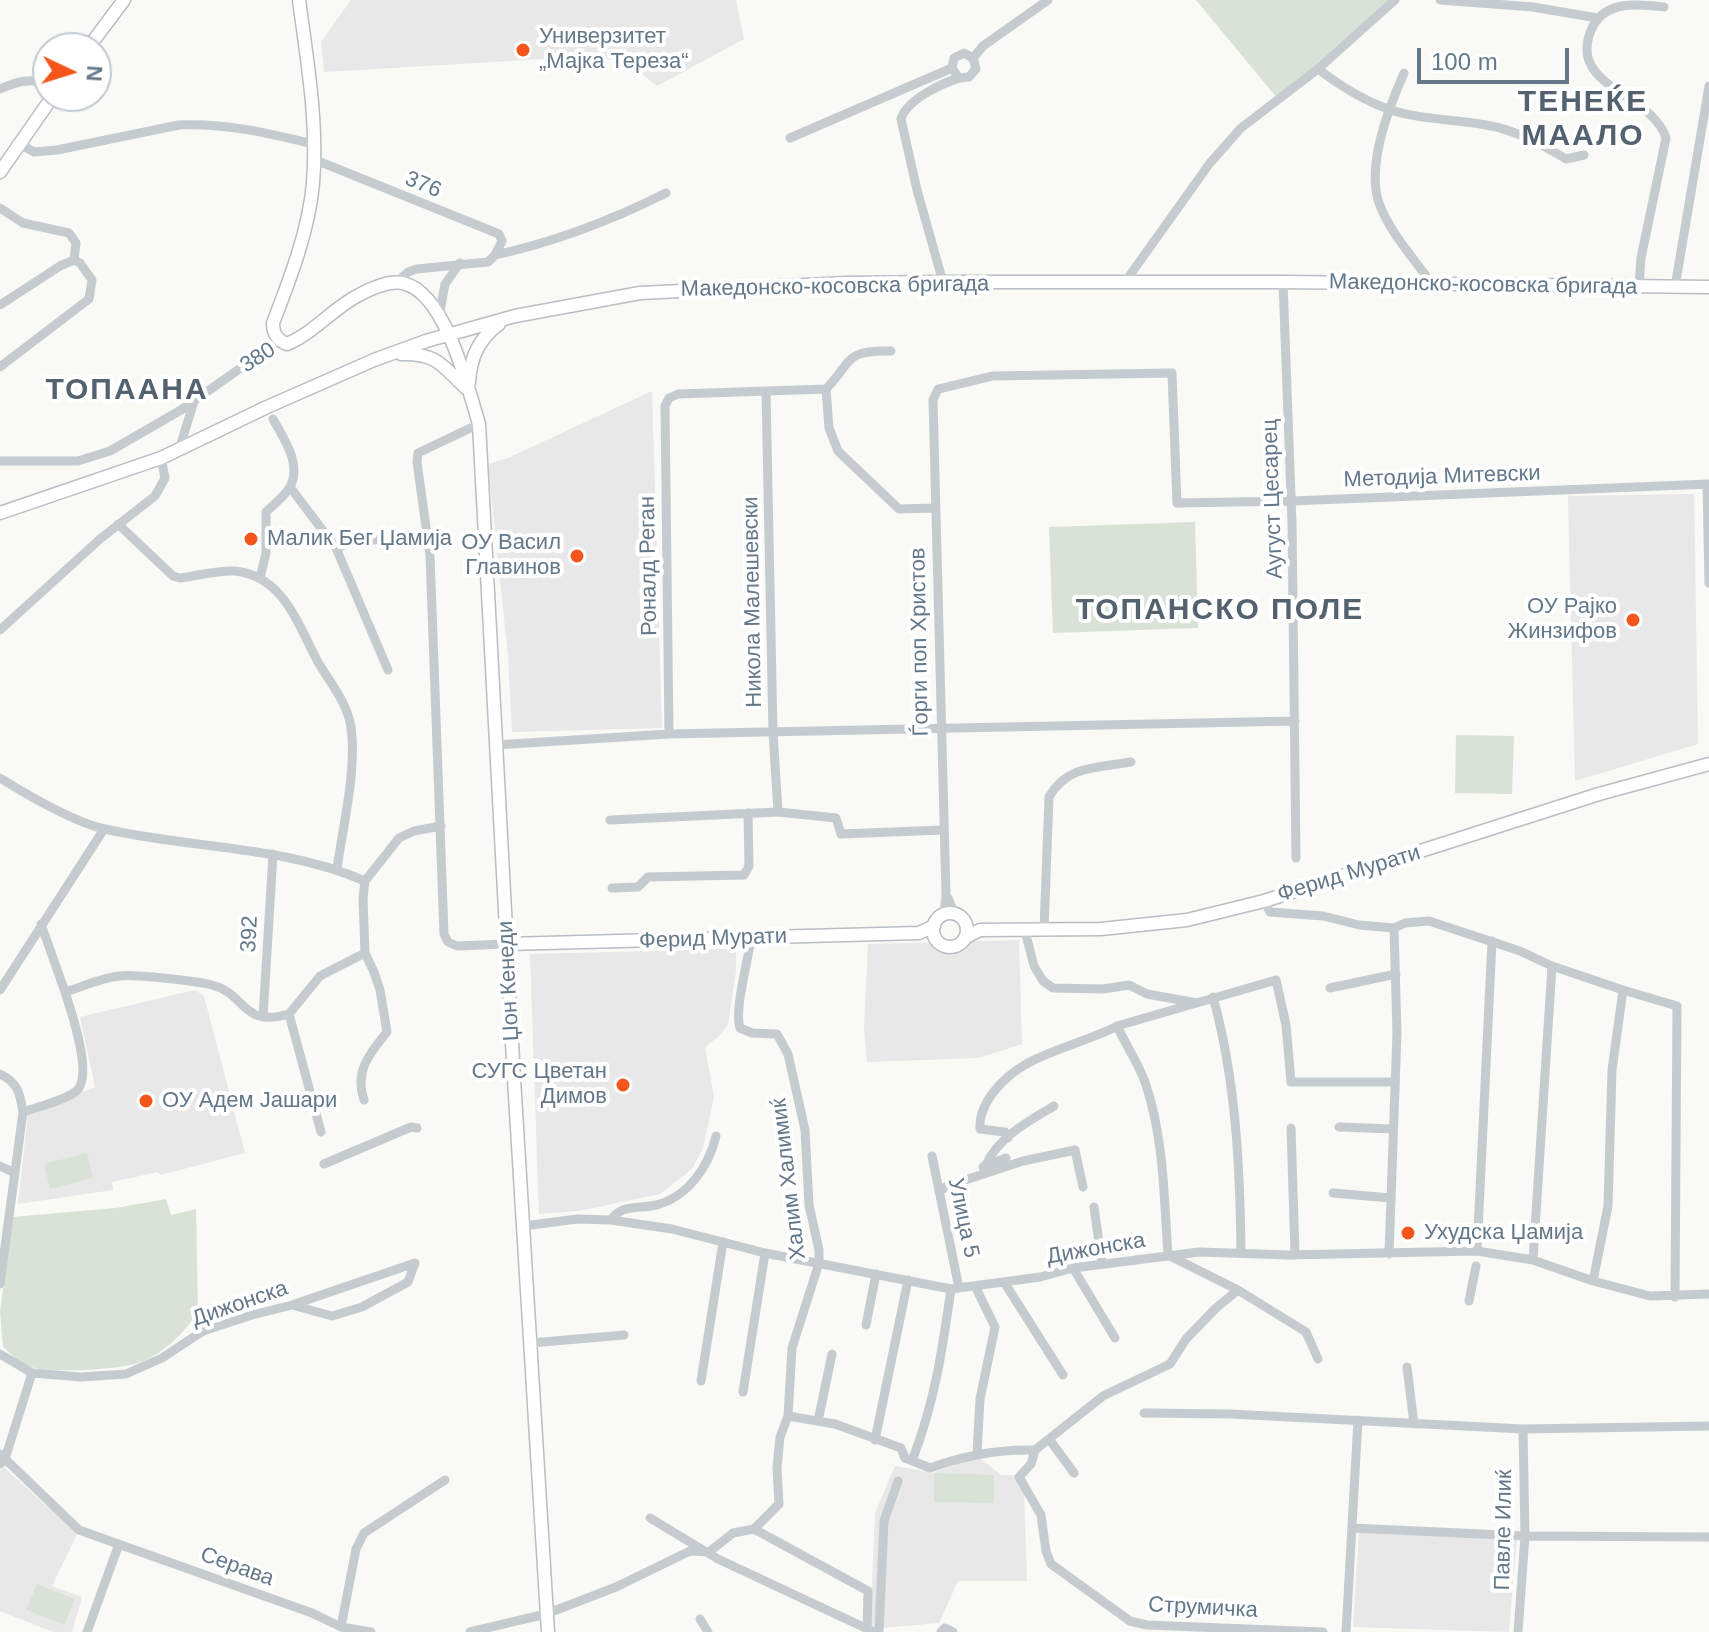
<!DOCTYPE html>
<meta charset="utf-8">
<style>
body{margin:0}
#map{position:relative;width:1709px;height:1632px;overflow:hidden;background:#f9f9f6;font-family:Arial,sans-serif}
canvas{display:block}
.north{position:absolute;left:32px;top:32px;width:80px;height:80px;box-sizing:border-box;background:#fff;border:2px solid #c1c9d0;border-radius:50%;rotate:94deg;font-size:22px;font-weight:700;line-height:32px;text-align:center;color:#65788a}
.north::after{content:'';display:block;margin:auto;width:28px;height:36px;background:#f5551a;clip-path:polygon(50% 0,100% 100%,50% 72%,0 100%)}
.scale{position:absolute;left:1417px;top:48px;width:152px;height:36px;box-sizing:border-box;border:4px solid #65788a;border-top:0;padding-left:10px;font-size:24px;line-height:28px;white-space:nowrap;color:#65788a;-webkit-text-stroke:6px #fff;paint-order:stroke}
</style>
<div id="map">
<canvas width="1709" height="1632"></canvas>
<div class="north">N</div>
<div class="scale">100 m</div>
</div>
<script>
const ctx = document.querySelector('canvas').getContext('2d');
ctx.lineJoin = 'round';
function paint(path, color) { ctx.fillStyle = color; ctx.fill(path, 'evenodd'); }
function trace(path, color, width, dash) { ctx.strokeStyle = color; ctx.lineWidth = width; ctx.lineCap = dash ? 'butt' : 'round'; ctx.setLineDash(dash || []); ctx.stroke(path); }
function drawText(font, color, halo, rows, align = 'center') {
  ctx.font = font + ' Arial,sans-serif'; ctx.lineWidth = 8; ctx.setLineDash([]); ctx.textBaseline = 'middle'; ctx.strokeStyle = halo; ctx.fillStyle = color; for (const [text, x, y, turn = 0] of rows) {
    ctx.save(); ctx.translate(x, y); ctx.rotate((+turn || 0) * Math.PI / 180); ctx.textAlign = isNaN(turn) ? turn : align; if (halo) ctx.strokeText(text, 0, 0); ctx.fillText(text, 0, 0); ctx.restore();
  }
}
const built = new Path2D(`
 M351 0H736L744 39 657 86 637 70 616 60 578 57 324 72 321 42Z
 M652 391 662 728 512 732 508 656 488 464 508 458Z
 M1694 494 1698 744 1575 781 1568 496Z
 M1019 940 1022 1044 978 1058 867 1062 864 1029 868 944Z
 M736 949V971L728 1025 718 1037 705 1047 714 1097 703 1148 692 1169 660 1194 578 1211 539 1214 530 954Z
 M195 990 204 996 245 1153 160 1175 158 1172 112 1182 113 1190 18 1204 28 1114 95 1087 80 1017Z
 M977 1456 1001 1475H1016L1024 1490 1027 1581H958L939 1623 870 1629 875 1513 895 1466 933 1473Z
 M4 1467 42 1502 79 1530 52 1586 82 1597 72 1632H53L0 1611V1471Z
 M1359 1531 1517 1536 1509 1632 1353 1627Z`);
const green = new Path2D(`
 M1196 0H1395L1277 98Z
 M1195 522 1198 628 1053 633 1049 527Z
 M1456 735 1514 736 1512 794 1455 793Z
 M87 1153 93 1178 50 1189 44 1164Z
 M166 1199 171 1215 196 1209 198 1314C182 1333 165 1353 141 1362 121 1370 47 1374 28 1366 19 1363 10 1353 3 1347L0 1312 12 1217 116 1208Z
 M934 1473 994 1475V1503L934 1502Z
 M37 1584 75 1599 64 1625 26 1610Z`);
const street = new Path2D(`
 M1440 0 1533 7 1597 18
 M973 58 983 46 1048 0
 M1318 69C1339 85 1363 100 1388 109 1420 120 1454 119 1486 125 1516 130 1541 144 1566 159L1584 155
 M1404 73C1389 107 1366 165 1379 203 1390 233 1414 259 1433 285
 M0 89C16 82 32 77 48 84
 M790 138 952 68
 M20 144 34 152 57 150 179 125C226 123 268 133 313 144
 M313 159 499 234 502 241 495 255
 M0 208 23 223 69 233 76 243 74 260
 M397 282 408 272 417 269 488 262 495 255C555 242 610 221 666 193
 M943 282 917 190 901 119C906 100 950 77 969 77L976 69 973 58 964 53 954 58 952 68 958 77
 M1125 282 1210 163 1241 128 1318 69 1395 0
 M1283 282 1292 523 1296 858
 M1639 286 1641 258 1666 138C1652 92 1563 87 1593 26 1607 0 1638 4 1664 7
 M1675 287 1709 86
 M0 305 60 266 74 260 80 263 92 280 89 299 0 367
 M439 317 445 284 460 263
 M891 351C844 350 853 361 826 389L829 428 838 451 899 509 935 508
 M766 392 773 732 778 812
 M479 424 418 453 417 462 430 556 444 934 448 942 457 946 507 944
 M179 450 194 401
 M0 461H78L110 451 181 410 279 341
 M1707 484 1709 583
 M290 487 336 548 388 670
 M118 524 173 576 180 578C197 576 217 570 235 571 284 576 298 625 318 662 330 683 347 702 351 727 357 770 343 825 337 869
 M336 548 350 543 428 533
 M260 578 266 553V512C273 505 285 496 290 487 302 464 284 439 273 419
 M0 630 100 539 155 496 165 478 161 458
 M669 734 665 406 669 398 678 394 826 389
 M495 745 669 734 1295 721
 M0 778C29 796 73 822 105 829 192 849 282 845 365 881
 M610 820 778 812 836 818 841 834 943 830
 M612 888 638 887 648 877 744 875 749 866 748 813
 M948 898 954 913
 M1264 901 1270 912 1323 916 1359 925 1394 928 1405 923 1429 921 1520 951 1552 966 1623 990 1677 1006 1675 1297
 M944 913 946 895 933 400 938 389 992 376 1172 373 1177 503 1292 501 1709 484
 M41 924 65 992
 M1044 930 1049 797C1067 765 1098 768 1131 762
 M1025 931 1034 966 1043 981 1053 988 1103 989 1129 985 1147 994 1197 1003
 M1330 988 1396 974
 M0 990 104 829
 M1213 997C1236 1080 1240 1167 1241 1253
 M289 1014 320 976 365 953
 M263 1017 273 854
 M1117 1026C1126 1045 1138 1063 1145 1082 1164 1137 1164 1198 1168 1255L1238 1290 1306 1332 1318 1359
 M0 1074C18 1083 20 1093 23 1112L0 1284
 M364 1100C354 1071 370 1053 387 1032L380 990 374 972 365 953 363 898 365 881 399 838 414 831 441 826
 M23 1112C39 1106 61 1102 75 1092 95 1079 71 1011 65 992 82 987 101 978 119 976 134 974 197 981 212 985 247 994 241 1028 289 1014L321 1132
 M1339 1127 1393 1129
 M1291 1128 1295 1254
 M1008 1138 1005 1132 980 1129C979 1116 984 1105 992 1094 1023 1052 1073 1049 1117 1026L1276 980 1286 1025 1291 1082H1393
 M932 1156 959 1288
 M324 1164 411 1127 417 1128
 M986 1165C997 1138 1030 1120 1054 1106
 M0 1166 15 1173
 M983 1167 1006 1158
 M939 1192 947 1186 1023 1161 1075 1150 1083 1187
 M1333 1193 1390 1198
 M1094 1207 1102 1264
 M611 1220C621 1204 639 1209 656 1205 688 1197 709 1166 716 1136
 M524 1226 577 1219 611 1220 672 1229 765 1253 951 1289 1040 1277 1073 1268 1199 1252 1288 1255 1477 1251 1533 1260 1593 1281 1650 1296 1709 1294
 M1477 1251 1492 941
 M1389 1254 1397 1033 1394 928
 M1533 1260 1552 966
 M1073 1268 1115 1338
 M1593 1281 1608 1206 1612 1070 1623 990
 M1004 1282 1063 1375
 M975 1286 995 1327 980 1399 977 1453
 M1469 1301 1476 1266
 M292 1305 332 1316 362 1307 408 1282 415 1263
 M866 1325 876 1274
 M531 1343 624 1335
 M0 1354 32 1373 81 1377 126 1374 162 1358 203 1331 252 1315 292 1305 415 1263
 M1407 1367 1414 1424
 M701 1381 723 1242
 M743 1392 765 1253
 M1144 1413 1230 1414 1523 1429 1709 1426
 M788 1416 835 1424 901 1448 905 1458 930 1468C965 1455 997 1449 1035 1450
 M818 1421 832 1354
 M1049 1439 1074 1473
 M875 1440 908 1280
 M1035 1450 1031 1464 1019 1477 1041 1515 1046 1551 1051 1564 1130 1621 1147 1625 1323 1632
 M1035 1450 1103 1396 1170 1364 1186 1339 1216 1308 1238 1290
 M0 1454 79 1530 312 1613 341 1627 371 1632
 M912 1461C935 1401 942 1352 951 1289
 M0 1464 5 1459 32 1373
 M650 1518 718 1559 874 1632
 M1352 1528 1525 1536 1709 1537
 M754 1529 868 1591 867 1629
 M709 1552 733 1533 754 1529 779 1504 777 1468 780 1437 788 1416 792 1348 819 1263V1250L809 1205 805 1130 788 1054 777 1034 752 1033 740 1028C734 1010 748 961 751 939
 M700 1619 708 1632
 M341 1627 356 1549 364 1533 445 1480
 M87 1632 119 1544
 M470 1632 546 1614 616 1587 690 1551 709 1552
 M879 1632 884 1521 898 1481
 M941 1632 945 1628 953 1632
 M1346 1632 1358 1420
 M1518 1632 1525 1536 1523 1429`);
const secondary = new Path2D(`
 M299 0C307 60 318 122 313 183 309 230 290 279 273 323 273 334 277 340 287 344 314 333 333 308 359 295 372 288 392 279 406 284 446 296 468 388 479 424L514 1079 548 1632
 M88 48 124 0
 M0 172 53 96
 M401 354C438 353 442 366 466 388
 M469 383C470 358 479 338 499 324
 M0 513 161 458 267 407 374 360 426 341 515 316 640 293 846 283 943 282H1283L1709 287
 M933 930a17 17 0 1 1 34 0a17 17 0 1 1-34 0Z
 M966 937 980 930 1101 929 1187 920 1264 901 1599 794 1709 764
 M507 944 919 933 934 926`);
const markers = [
 [523,50,8,"#f5551a"],
 [251,539,8,"#f5551a"],
 [577,556,8,"#f5551a"],
 [1633,620,8,"#f5551a"],
 [623,1085,8,"#f5551a"],
 [146,1101,8,"#f5551a"],
 [1408,1233,8,"#f5551a"]
];
const poiNames = [
 ["Универзитет",539,37],
 ["„Мајка Тереза“",539,62],
 ["Малик Бег Џамија",267,539],
 ["ОУ Васил",561,543,"right"],
 ["Главинов",561,568,"right"],
 ["ОУ Рајко",1617,607,"right"],
 ["Жинзифов",1617,632,"right"],
 ["СУГС Цветан",607,1072,"right"],
 ["Димов",607,1097,"right"],
 ["ОУ Адем Јашари",162,1101],
 ["Ухудска Џамија",1424,1233]
];
const streetNames = [
 ["376",423,185,22],
 ["Македонско-косовска бригада",1483,285,1],
 ["Македонско-косовска бригада",835,287,-1],
 ["380",258,358,-33],
 ["Методија Митевски",1442,477,-2],
 ["Аугуст Цесарец",1273,499,-92],
 ["Роналд Реган",649,566,-91],
 ["Никола Малешевски",753,602,-91],
 ["Ѓорги поп Христов",920,642,-91],
 ["Ферид Мурати",1349,874,-17],
 ["392",250,934,-87],
 ["Ферид Мурати",713,939,-2],
 ["Џон Кенеди",509,981,-93],
 ["Халим Халимиќ",789,1179,-97],
 ["Улица 5",963,1218,78],
 ["Дижонска",1096,1249,-10],
 ["Дижонска",240,1304,-19],
 ["Павле Илиќ",1504,1530,-89],
 ["Серава",237,1567,20],
 ["Струмичка",1203,1608,3]
];
const districtNames = [
 ["ТЕНЕЌЕ",1583,103],
 ["МААЛО",1583,137],
 ["ТОПААНА",127,391],
 ["ТОПАНСКО ПОЛЕ",1220,611]
];
paint(built, '#e7e8e7');
paint(green, '#dae1d7');
trace(secondary, '#b8bec3', 15);
trace(street, '#c6cbcf', 9);
trace(secondary, '#fff', 12);
for (const [x, y, r, color] of markers) { const dot = new Path2D(); dot.arc(x, y, r, 0, 2 * Math.PI); ctx.fillStyle = color; ctx.fill(dot); trace(dot, '#fff', 3); }
drawText('22px', '#65788a', '#fff', poiNames, 'left');
drawText('22px', '#65788a', '#fff', streetNames);
ctx.letterSpacing = '2px';
drawText('bold 30px', '#54626f', '#fff', districtNames);
ctx.letterSpacing = '0px';
</script>
